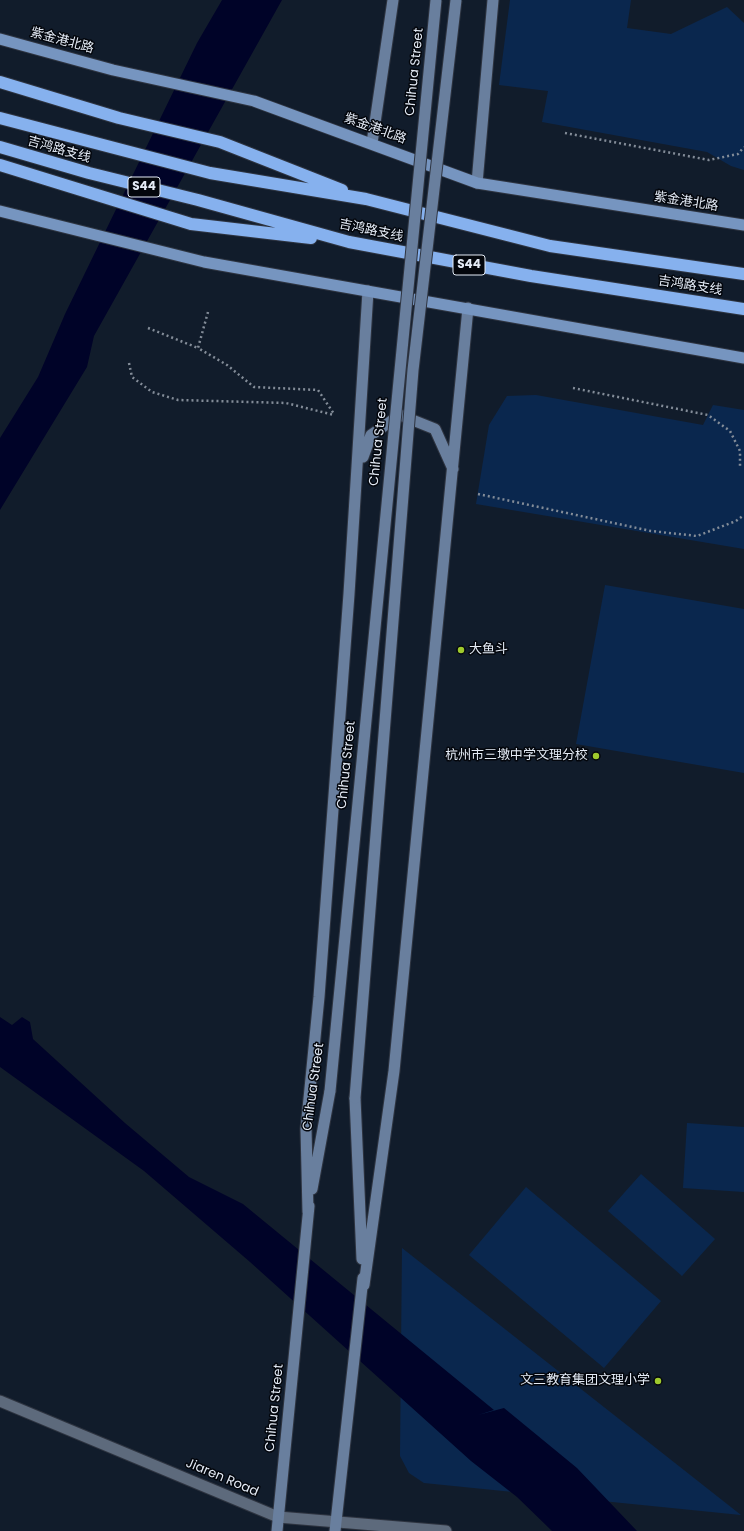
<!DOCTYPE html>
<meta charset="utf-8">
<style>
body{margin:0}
canvas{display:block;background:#111c2b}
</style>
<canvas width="744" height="1531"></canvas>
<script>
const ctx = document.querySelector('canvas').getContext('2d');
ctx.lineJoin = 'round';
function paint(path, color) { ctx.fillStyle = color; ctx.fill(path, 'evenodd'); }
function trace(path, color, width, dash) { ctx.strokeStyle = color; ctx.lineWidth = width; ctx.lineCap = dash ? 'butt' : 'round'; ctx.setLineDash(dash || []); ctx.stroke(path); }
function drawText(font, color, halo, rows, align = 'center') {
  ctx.font = font + ' Poppins,"Noto Sans SC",sans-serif'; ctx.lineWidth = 3; ctx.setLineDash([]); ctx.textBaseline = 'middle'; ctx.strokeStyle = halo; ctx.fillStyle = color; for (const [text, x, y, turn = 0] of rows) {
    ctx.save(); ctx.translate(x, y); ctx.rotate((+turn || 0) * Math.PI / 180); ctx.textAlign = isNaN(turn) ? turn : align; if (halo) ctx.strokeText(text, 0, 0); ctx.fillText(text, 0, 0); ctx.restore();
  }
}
const green = new Path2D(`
 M510 0H631L627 28 671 34 727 7 744 23V170L731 166 707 152 542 122 548 91 499 85Z
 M536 395 703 425 713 405 744 410V549L476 504 489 425 507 396Z
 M605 585 744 609V773L576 744Z
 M687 1123 744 1127V1192L683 1188Z
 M641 1174 715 1239 682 1276 608 1211Z
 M526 1187 661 1301 604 1368 469 1255Z
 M402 1248 741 1515 424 1483 409 1473 400 1456Z`);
const water = new Path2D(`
 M222 0H282L94 336 87 367 0 510V438L38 377 65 314 197 43Z
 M0 1017 12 1025 22 1017 30 1022 33 1039 125 1123 189 1177 243 1204 494 1410 478 1415 504 1408 577 1468 637 1531H552L517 1497 471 1461 250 1262 144 1171 0 1067Z`);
const path = new Path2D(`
 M565 133 709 160 738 154 744 147
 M208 312 198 348 227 365 254 387 318 390 334 414
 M148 328 198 348
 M129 363 132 377 152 392 178 400 286 403 334 415
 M573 388 708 415 730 431 740 451V466
 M478 494 651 531 697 536 736 521 744 515`);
const tertiary = new Path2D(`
 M0 1401 278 1517 446 1531`);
const secondary = new Path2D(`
 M372 143 393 0
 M477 183 493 0
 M363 457 371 435 400 415 435 429 453 469
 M355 1098 362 1259
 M312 1189 330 1091
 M308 1212 306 1129 319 997 349 594 368 291
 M364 1285 394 1071 468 308
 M277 1531 309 1206
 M335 1531 363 1278`);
const primary = new Path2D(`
 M0 39 113 70 254 101 477 183 744 225
 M0 211 204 262 744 358`);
const motorway = new Path2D(`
 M0 82 119 118 220 142 342 190
 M0 118 210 173 366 199 550 246 744 274
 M0 147 89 173 198 200 349 242 531 276 744 309
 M0 165 191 224 311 238`);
const secondaryBridge = new Path2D(`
 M330 1091 436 0
 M355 1098 413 370 456 0`);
const markers = [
 [461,650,4,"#9fca2d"],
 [596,756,4,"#9fca2d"],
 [658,1381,4,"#9fca2d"]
];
const shields = [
 [144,187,32],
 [469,265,32]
];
const shieldNames = [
 ["S44",144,187],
 ["S44",469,265]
];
const streetNames = [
 ["紫金港北路",62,41,15],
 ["Chihua Street",415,72,-84],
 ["紫金港北路",375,129,20],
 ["吉鸿路支线",59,150,16],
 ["紫金港北路",686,202,9],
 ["吉鸿路支线",371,231,12],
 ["吉鸿路支线",690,286,9],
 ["Chihua Street",379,442,-84],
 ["Chihua Street",347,765,-84],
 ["Chihua Street",314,1087,-82],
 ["Chihua Street",275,1408,-84],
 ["Jiaren Road",222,1478,23]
];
const poiNames = [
 ["大鱼斗",469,650,"left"],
 ["杭州市三墩中学文理分校",588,756],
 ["文三教育集团文理小学",650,1381]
];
paint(green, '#0a274e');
paint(water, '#000328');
trace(tertiary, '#2e3440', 13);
trace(secondary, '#2e3440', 13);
trace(primary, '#2e3440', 13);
trace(motorway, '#2e3440', 14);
trace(path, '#838c98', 2.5, [2, 3]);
trace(tertiary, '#5d6a7c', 11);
trace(secondary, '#697f9e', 11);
trace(primary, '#7695c0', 11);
trace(motorway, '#86b1ee', 12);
trace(secondaryBridge, '#2e3440', 13, []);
trace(secondaryBridge, '#697f9e', 11);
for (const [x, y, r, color] of markers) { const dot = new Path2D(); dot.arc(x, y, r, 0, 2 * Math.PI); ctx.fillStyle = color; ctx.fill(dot); trace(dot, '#03060c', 1.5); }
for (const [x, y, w] of shields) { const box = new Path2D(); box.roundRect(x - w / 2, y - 10, w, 20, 3); ctx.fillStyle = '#03060c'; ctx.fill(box); trace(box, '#e4ebf6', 1); }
drawText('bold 12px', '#e4ebf6', null, shieldNames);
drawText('13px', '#e4ebf6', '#03060c', streetNames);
drawText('13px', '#e4ebf6', '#03060c', poiNames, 'right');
</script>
